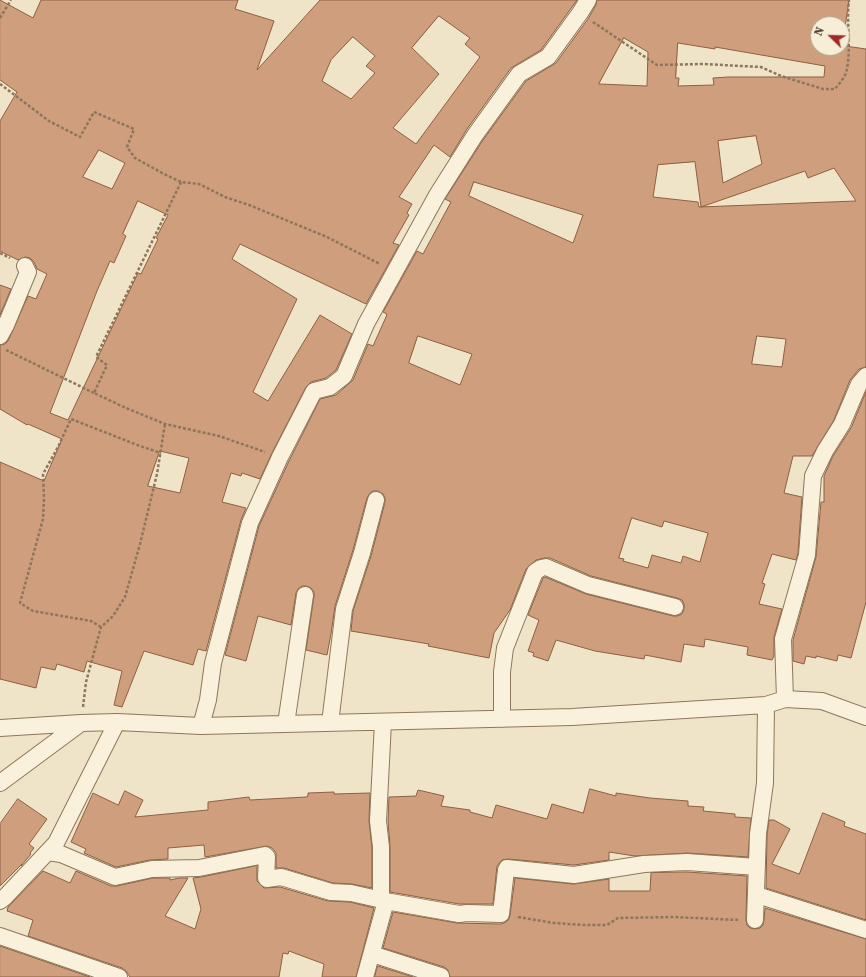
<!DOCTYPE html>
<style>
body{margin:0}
#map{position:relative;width:866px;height:977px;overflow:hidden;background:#f0e4c8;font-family:"Source Serif 4",serif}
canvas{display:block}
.north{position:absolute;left:810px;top:16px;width:40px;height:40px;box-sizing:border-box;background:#f7eed8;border:1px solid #ada18e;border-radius:50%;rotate:293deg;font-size:11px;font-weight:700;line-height:16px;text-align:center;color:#3d2e20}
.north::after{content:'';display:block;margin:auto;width:14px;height:18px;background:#9e2a2b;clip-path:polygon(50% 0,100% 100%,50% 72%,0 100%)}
</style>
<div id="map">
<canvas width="866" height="977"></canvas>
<div class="north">N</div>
</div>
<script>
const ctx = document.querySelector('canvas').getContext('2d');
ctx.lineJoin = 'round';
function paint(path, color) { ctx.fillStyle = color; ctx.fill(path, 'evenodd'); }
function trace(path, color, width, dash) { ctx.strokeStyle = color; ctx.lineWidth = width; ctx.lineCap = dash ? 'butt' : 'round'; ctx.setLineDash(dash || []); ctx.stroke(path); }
const building = new Path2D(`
 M0 0 33 18 41 0H238L235 9 274 21 257 70 320 0H577L541 50 511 68 467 129 450 157 434 145 399 197 412 204 407 213 409 215 393 243 399 245 366 304 240 244 232 259 297 299 253 392 268 401 320 315 352 334 336 370 326 378 311 382 306 387 272 453 260 479 242 473 241 476 231 473 222 502 246 508 241 520 206 651 198 649 193 665 144 651 122 707 114 705 122 671 87 661 84 672 57 664 55 670 41 667 36 688 0 679V462L44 481 62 439 28 424 27 425 0 409V345L5 344 8 341 28 296 36 299 47 274 37 269 34 262 30 258 25 257 18 260 0 251V121L17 92 0 80ZM439 16 470 38 465 44 480 57 416 144 393 128 439 74 412 48ZM353 37 375 56 366 66 375 73 351 99 322 81 331 60ZM99 150 125 163 112 189 83 177ZM138 201 168 215 156 238 158 239 141 274 138 273 68 420 50 413 97 291 110 261 114 263 126 236 123 234ZM160 451 189 458 180 493 148 486Z
 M597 0H849L843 41H845V46L866 49V367L859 369 850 380 834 420 812 456H793L784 493 802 497 798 553 796 560 772 554 762 583 765 584 759 604 782 609 774 637V656L772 660 747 655 748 647 705 639 704 647 684 644 681 662 645 655 644 659 595 651 556 640 548 661 533 656 534 653 528 651 539 620 528 615 543 578 545 577 586 594 673 616H677L682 614 684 609V604L682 600 677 598 591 576 550 558H545L536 560 526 569 510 610 494 633 489 658 428 646 429 644 351 631 353 611 371 556 385 502V498L383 494 378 491H373L370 493 367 498 353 550 335 606 331 634 327 655 306 650 314 596V592L311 588 306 586H302L298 589 296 593 291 625 258 616 246 661 225 655 259 526 289 461 320 399 336 395 353 380 368 344 373 346 386 317 387 314 383 312 417 251 423 254 451 202 445 199 483 140 526 81 556 63 588 19 596 5ZM818 24H842V48H818ZM624 38 648 52 647 86 599 84ZM678 43 715 49V47L825 66 824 77H728L713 78 714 85 678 86 679 78H676ZM756 136 762 164 723 183 718 141ZM695 162 701 207 805 171 808 178 834 168 856 201 699 207 698 202 653 197 658 165ZM474 182 583 215 573 243 469 196ZM418 336 472 354 460 385 409 363ZM757 336 786 339 782 367 752 364ZM632 518 662 527 664 521 708 533 700 562 683 556 681 563 652 555 648 568 623 561 624 559 619 558Z
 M0 285 11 289 0 315Z
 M866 392V602L851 658 838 655 837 661 816 656V658L806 656 804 664 793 661V640L816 557 821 502H824V476L833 456 851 428Z
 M590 789 616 796V793L650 798 688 801V806L704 807 703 811 735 814V817L751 818 748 857 687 853 635 856 609 852V860L574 865 508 859 502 860 497 866 493 904H459L390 892V847L388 821 389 797 416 796 418 790 444 796 441 806 470 810V812L492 818 496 805 547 819 552 804 583 813Z
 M125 791 143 800 135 817 208 810V802L249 797 250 800 306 797 308 796V793L334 792V794L370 793 369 821 372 848V888L352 884 333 883 284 868H276V853L272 848 267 846 205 857 204 845 168 848V859L150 860 116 867 84 853 86 849 71 842 93 793 118 805Z
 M18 799 47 819 29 844 34 848 30 853 31 854 21 866 22 864 0 886V824Z
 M823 813 845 822 844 826 866 834V920L766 888 767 835 769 820H774L790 829 772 864 799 874Z
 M257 866V881L264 888 280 887 328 901 350 902 374 908 356 977H322L324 964 289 951 288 954 283 953 279 977H130L126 971 122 968 28 936 33 920 7 911 8 907 43 871 70 883 76 871 111 886H117L153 878H170V880L179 878H188L165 916 195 929 201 909 193 878 201 877Z
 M687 872 747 876 746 920 747 925 750 928 755 929 760 928 763 925 764 920 765 908 866 939V977H450L448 970 444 967 383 948 393 912 457 923 501 924 506 922 509 919 510 915 515 878 573 884 609 879V891H650L651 873Z
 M0 946 90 977H0Z
 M378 966 413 977H375Z`);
const path = new Path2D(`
 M0 18 11 0
 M593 22 657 65 703 64 761 67 781 76 823 89H835C839 84 844 78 846 73 852 49 846 24 849 0
 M0 84 49 121 80 137 94 112 134 129 127 147 135 158 164 174 181 182 199 184 225 197 249 205 327 237 380 264
 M181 182 96 357 107 365 94 393 126 408 165 424 219 436 265 452
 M0 253 10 258
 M6 350 94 393
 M101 627 91 621 33 611 20 603 43 519 44 499 43 474 58 447 71 419 140 446 161 453
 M83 707 86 682 101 627 113 616 125 597 140 544 157 474 165 424
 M518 917 554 923 583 925H607L618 918 675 917 738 920`);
const minor = new Path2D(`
 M0 336 6 325 28 272 25 266
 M785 699 783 639 807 555 813 476 825 451 842 424 859 384 866 376
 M502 719V672L505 648 535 572 541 568 546 567 588 585 675 607
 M330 723 344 609 362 553 376 500
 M286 724 305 595
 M201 726 208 700 213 663 250 523 280 457 314 391 330 387 344 376 366 324 437 195 475 135 519 74 548 57 580 13 588 0
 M0 728 81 723
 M0 783 81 723 117 722 201 726 572 717 766 705 785 699 822 701 866 717
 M48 852 61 854 115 877 152 869 199 868 265 855 267 857 266 878 267 879 281 877 331 892 351 893 391 902 459 914 467 913 501 914 506 870 507 868 574 875 644 864 687 862 757 867
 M757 895 866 930
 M381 900V847L378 821 383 722
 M0 901 5 897 56 843 117 722
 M755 920 758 834 765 783 766 705
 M0 936 119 977
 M372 954 441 976
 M365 977 386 901`);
paint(building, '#cf9f7d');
trace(building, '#8d5f41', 1);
trace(minor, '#8d765c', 18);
trace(path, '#8d765c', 2.5, [3, 2]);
trace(minor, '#faf1dc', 16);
</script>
